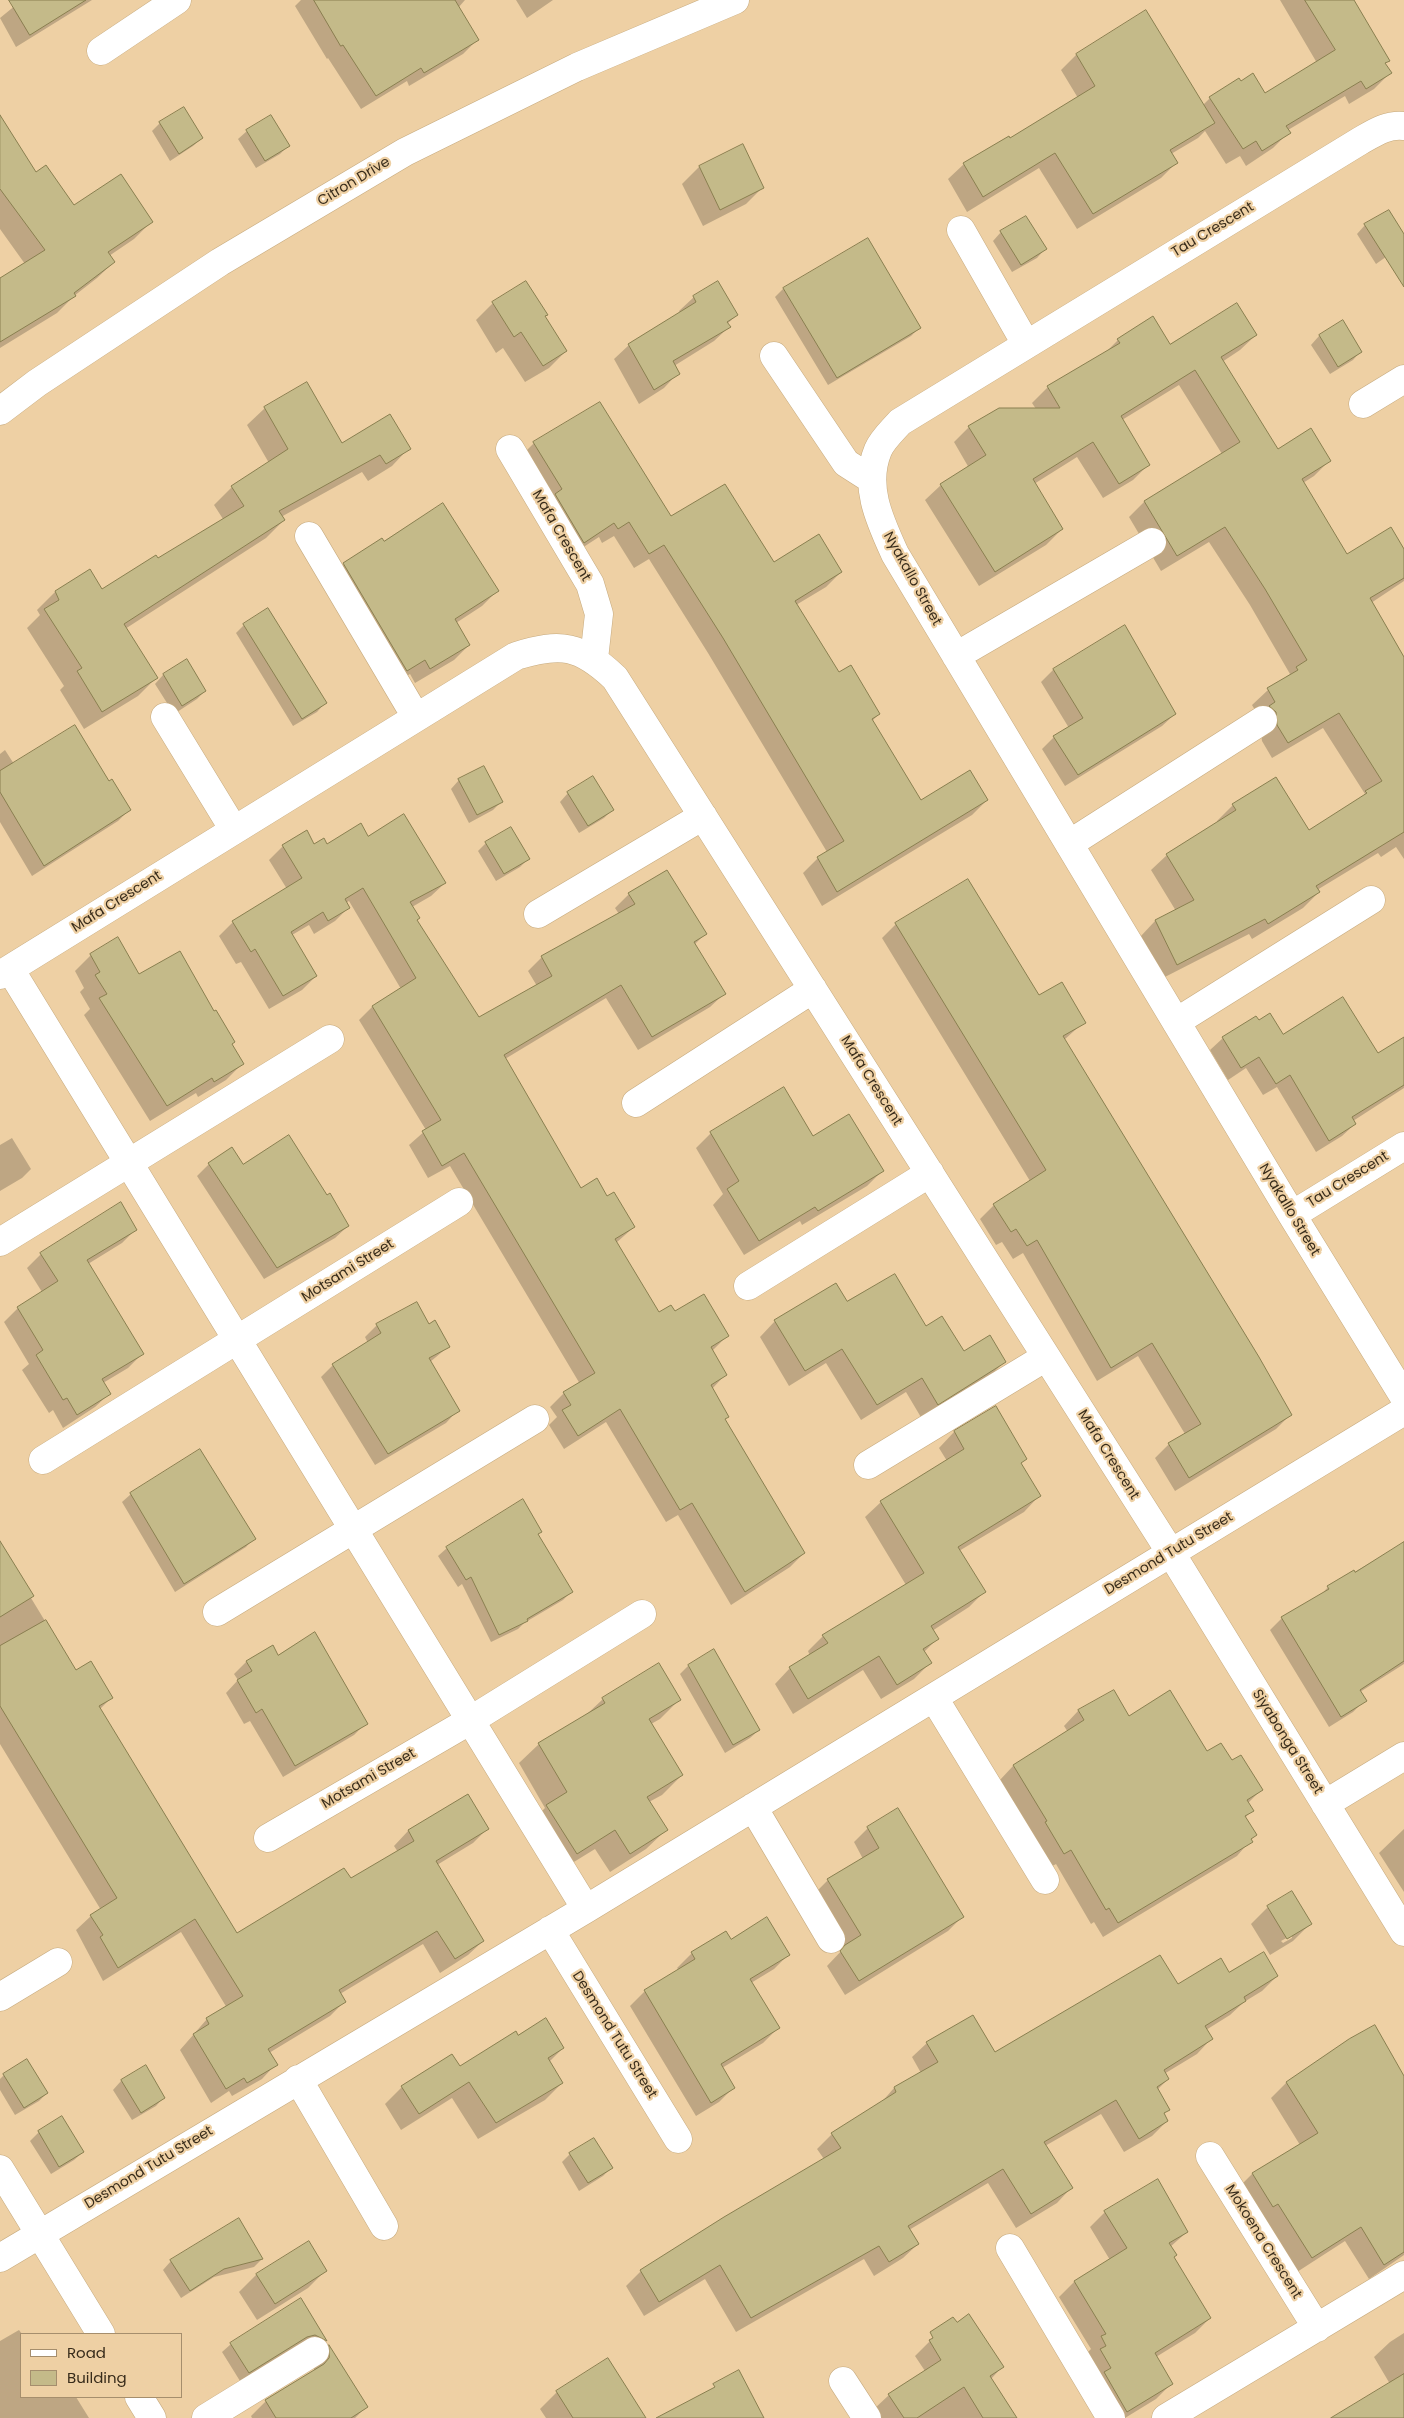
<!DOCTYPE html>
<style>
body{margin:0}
#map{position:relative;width:1404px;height:2418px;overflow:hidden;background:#eed0a4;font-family:Poppins,sans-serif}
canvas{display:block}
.legend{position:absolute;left:20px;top:2333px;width:162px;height:65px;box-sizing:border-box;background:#eed0a4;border:1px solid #a58e6d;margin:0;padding:6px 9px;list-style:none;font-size:15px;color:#382c1b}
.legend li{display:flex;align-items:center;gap:10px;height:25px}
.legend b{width:25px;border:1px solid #a58e6d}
</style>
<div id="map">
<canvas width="1404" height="2418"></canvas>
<ul class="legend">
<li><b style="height:6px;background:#fff"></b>Road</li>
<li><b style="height:14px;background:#c4ba89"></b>Building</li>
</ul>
</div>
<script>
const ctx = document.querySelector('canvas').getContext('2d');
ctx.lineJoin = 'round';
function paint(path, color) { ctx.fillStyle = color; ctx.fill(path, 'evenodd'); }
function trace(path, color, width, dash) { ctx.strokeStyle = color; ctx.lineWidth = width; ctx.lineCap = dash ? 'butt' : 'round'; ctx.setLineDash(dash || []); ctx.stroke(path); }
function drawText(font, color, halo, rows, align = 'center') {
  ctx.font = font + ' Poppins,sans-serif'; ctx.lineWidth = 4.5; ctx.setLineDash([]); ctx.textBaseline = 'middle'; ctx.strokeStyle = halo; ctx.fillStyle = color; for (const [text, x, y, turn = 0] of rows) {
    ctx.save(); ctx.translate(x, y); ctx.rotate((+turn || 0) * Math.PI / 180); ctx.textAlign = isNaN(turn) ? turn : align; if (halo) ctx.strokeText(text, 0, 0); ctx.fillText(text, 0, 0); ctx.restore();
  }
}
const shadow = new Path2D(`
 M22 0H92L16 47 0 18Z
 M301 0H465L458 8 477 40 463 54 409 86 407 81 361 109 328 58 327 59 295 6Z
 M516 0H553L527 18Z
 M1280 0H1352L1388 60 1384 64 1390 73 1374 89 1349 104 1345 96 1288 130 1289 132 1273 148 1246 166 1240 156 1226 164 1205 131 1198 138 1171 154 1176 163 1161 178 1077 229 1039 168 967 212 948 179 964 164 1010 140 1078 98 1061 70 1076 55 1146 12 1203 105 1210 98 1240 82 1265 94 1317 63Z
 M0 117 36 174 74 206 151 222 134 239 109 256 114 262 97 278 74 296 57 313 0 348V279L25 264 0 229Z
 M160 123 202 138 193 146 170 161 152 131Z
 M247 131 288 146 280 154 256 168 238 139Z
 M742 146 763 187 746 204 703 226 682 184 699 167Z
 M1365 225 1404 236V244L1376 264 1357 234Z
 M1001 232 1045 249 1037 258 1012 272 993 241Z
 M867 239 919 328 911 336 828 385 775 297 783 289Z
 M526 282 547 315 544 317 566 351 549 368 525 382 503 348 496 353 476 320 493 303Z
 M694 297 737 315 727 324 729 327 714 341 674 366 678 373 664 388 639 404 614 359 629 345 680 313 679 311Z
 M1343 322 1361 351 1353 360 1330 374 1311 345 1319 336Z
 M1256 335 1240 350 1222 362 1277 451 1330 460 1314 476 1303 483 1346 556 1404 551V581L1371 603 1404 662V859L1396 847 1381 857 1378 853 1317 890 1319 892 1303 908 1252 939 1249 934 1161 979 1140 937 1155 921 1176 911 1151 870 1167 855 1218 822 1217 821 1233 805 1308 831 1358 800 1365 794 1323 728 1272 758 1262 741 1259 717 1252 705 1268 690 1290 674 1250 605 1209 542 1161 571 1129 517 1144 502 1222 454 1179 385 1122 420 1148 465 1133 480 1103 498 1077 457 1034 484 1062 529 1046 545 979 586 925 500 941 485 969 468 954 442 969 427 1036 409 1032 403 1048 387 1104 354 1118 340 1169 346Z
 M265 408 341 445 409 448 392 466 368 481 362 472 281 517 284 520 266 538 125 629 156 678 138 696 84 729 60 690 64 686 27 628 40 615 37 610 55 592 89 571 102 591 158 560 223 519 214 505 232 487 269 463 247 425Z
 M534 443 671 518 773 563 841 572 826 587 796 605 838 674 879 714 872 721 921 802 987 800 972 815 822 906 803 873 818 858 827 852 708 653 649 559 634 568 614 536 602 543 599 537 568 557 519 458Z
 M384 542 497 591 482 606 456 623 469 645 454 660 415 683 410 674 392 685 329 579 344 564Z
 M244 625 325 703 317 712 293 726 236 633Z
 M1125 627 1175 714 1162 726 1065 786 1042 749 1054 737 1069 728 1041 682 1053 670Z
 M187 661 205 691 197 699 174 714 155 684 163 675Z
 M5 750 14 764 109 783 129 810 118 821 32 876 0 822V754Z
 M459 780 501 802 493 810 469 823 451 789Z
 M568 793 612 810 604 818 579 833 560 802Z
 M306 832 314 845 327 846 368 838 445 883 431 896 412 907 416 921 478 1019 537 986 528 971 542 957 619 914 615 908 629 894 705 934 694 945 724 994 710 1007 638 1050 606 998 505 1059 581 1189 607 1198 634 1227 616 1243 658 1314 674 1313 727 1336 712 1351 725 1375 712 1389 724 1420 804 1553 790 1567 731 1605 678 1515 666 1522 606 1422 564 1449 549 1425 557 1417 550 1407 564 1393 580 1384 450 1166 428 1178 409 1145 426 1130 359 1020 372 1007 401 989 349 901 346 903 348 908 335 921 314 934 309 925 292 935 316 976 302 990 269 1009 241 962 236 964 219 936 233 922 287 889 269 860 283 846Z
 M486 843 528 859 520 867 496 881 478 851Z
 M896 924 1084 1022 1064 1040 1290 1415 1276 1429 1175 1491 1155 1458 1169 1444 1185 1434 1138 1356 1097 1381 1023 1253 1013 1259 1002 1242 996 1245 980 1219 994 1205 1030 1181 882 938Z
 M118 939 139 976 231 1045 242 1064 226 1080 198 1097 196 1093 150 1121 84 1015 90 1009 80 992 84 988 75 971 91 955Z
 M1258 1022 1283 1036 1404 1060V1088L1353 1121 1355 1124 1342 1136 1316 1152 1277 1087 1263 1095 1246 1068 1228 1080 1210 1050 1223 1038Z
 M711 1133 813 1138 882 1171 867 1186 802 1225 800 1221 744 1255 713 1205 723 1194 696 1148Z
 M12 1138 31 1169 22 1178 0 1191V1145Z
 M209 1164 243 1165 348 1226 335 1238 264 1279 197 1176Z
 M136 1229 122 1243 88 1264 142 1354 128 1368 103 1383 109 1394 95 1407 63 1428 53 1410 49 1413 22 1370 29 1364 4 1322 18 1308 42 1292 27 1268 41 1254Z
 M847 1303 925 1327 963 1353 1004 1362 989 1377 922 1419 906 1392 861 1420 826 1363 789 1386 760 1337 775 1321Z
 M377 1325 428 1326 448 1347 430 1362 458 1410 446 1423 375 1465 321 1377 333 1365 368 1343 365 1337Z
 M995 1408 1025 1459 1020 1464 1039 1496 1024 1512 959 1551 984 1592 969 1607 932 1631 937 1639 924 1652 930 1663 914 1679 881 1699 863 1670 793 1714 775 1684 790 1668 810 1656 808 1651 823 1636 906 1585 865 1517 881 1502 947 1461 939 1448 954 1432Z
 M200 1451 254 1538 246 1547 175 1592 122 1502 131 1494Z
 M537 1535 571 1592 563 1600 524 1623 518 1629 491 1642 462 1584 458 1587 438 1556 447 1548Z
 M1404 1544V1664L1360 1692 1365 1700 1353 1712 1329 1727 1270 1630 1282 1618 1320 1596 1328 1587Z
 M0 1547 76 1672 112 1697 99 1710 237 1934 350 1880 398 1852 394 1846 408 1831 467 1796 487 1829 473 1843 437 1865 483 1941 468 1955 440 1973 423 1944 340 1994 344 2002 330 2016 269 2053 276 2064 262 2079 232 2096 229 2091 211 2103 180 2050 207 2019 227 2008 181 1932 103 1981 76 1930 91 1916 101 1910 0 1744Z
 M272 1647 278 1656 366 1723 354 1735 283 1777 250 1721 244 1724 226 1693 238 1680 234 1674 246 1662Z
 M688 1666 759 1730 750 1738 725 1753 680 1674Z
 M1113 1692 1129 1718 1232 1762 1261 1790 1248 1803 1252 1810 1245 1818 1255 1835 1237 1856 1103 1937 1094 1922 1091 1924 1056 1864 1049 1868 999 1781 1013 1766 1068 1732 1064 1726 1078 1711Z
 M603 1699H680L660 1719 651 1724 682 1775 662 1795 649 1802 666 1830 646 1849 610 1872 595 1849 556 1873 527 1826 545 1808 519 1763 539 1744 585 1716Z
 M868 1828 962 1917 948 1931 845 1995 827 1966 845 1947 814 1894 828 1880 863 1859 854 1842Z
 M1404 1829V1892L1379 1853Z
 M1268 1907 1310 1924 1293 1941 1270 1955 1251 1924ZM1292 1935V1938L1283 1943 1281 1941Z
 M692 1953 788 1955 774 1969 751 1983 778 2028 763 2043 722 2068 734 2087 719 2102 696 2116 630 2006 645 1991 679 1970 677 1968Z
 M1229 1974 1277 1976 1262 1991 1244 2002 1230 2015 1206 2030 1211 2039 1197 2054 1164 2074 1168 2079 1157 2090 1168 2109 1163 2115 1167 2121 1152 2136 1124 2152 1101 2114 1045 2146 1071 2188 1057 2203 1016 2228 988 2183 909 2230 918 2244 903 2258 874 2276 864 2259 736 2332 705 2279 644 2316 626 2286 641 2271 824 2159 817 2149 832 2134 880 2104 894 2088 921 2073 912 2057 927 2043 994 2054 1178 1985Z
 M517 2037 563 2048 549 2062 562 2083 545 2100 478 2139 452 2098 401 2130 385 2104 402 2087 460 2068Z
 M1350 2040 1404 2078V2255L1369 2279 1345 2241 1297 2272 1237 2189 1252 2174 1300 2145 1271 2098 1286 2083Z
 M145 2067 164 2097 156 2106 132 2120 113 2090 121 2081Z
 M4 2075 47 2093 39 2101 15 2115 0 2090V2079Z
 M62 2118 83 2152 74 2160 51 2174 30 2141 39 2132Z
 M570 2154 611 2168 603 2176 579 2191 562 2162Z
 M1105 2212 1187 2232 1170 2247 1173 2258 1210 2318 1195 2333 1156 2357 1171 2384 1156 2399 1125 2418H1107L1087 2353 1091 2349 1059 2297 1074 2282 1110 2260 1090 2227Z
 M308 2243 325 2271 308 2288 257 2320 239 2292 256 2275Z
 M262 2259 254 2267 214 2277 181 2298 163 2270 171 2261Z
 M301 2300 325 2341 317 2349 306 2343 298 2345 240 2381 222 2352 231 2344Z
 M969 2316 1002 2367 991 2379 1016 2418H881L874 2409 889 2395 925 2371 915 2356 930 2341Z
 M19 2330 22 2334 21 2397H76L89 2418H0V2341Z
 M1404 2333V2418H1341L1390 2384 1374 2357 1390 2342Z
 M329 2347 366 2407 355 2418H252L251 2416 266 2401 314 2371V2361Z
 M557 2392 644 2418H546L540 2409Z`);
const building = new Path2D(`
 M9 0H86L30 35Z
 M314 0H455L479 40 424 73 421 68 376 96 343 45 341 46Z
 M1305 0H1354L1390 61 1385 63 1392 73 1366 89 1361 81 1286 126 1291 133 1262 151 1256 141 1243 149 1209 97 1239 78 1241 81 1253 73 1265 93 1335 50Z
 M1146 10 1215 123 1170 150 1178 163 1093 214 1055 153 983 197 963 163 1009 136 1010 138 1095 86 1076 54Z
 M184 107 203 138 179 154 159 122Z
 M0 115 36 172 46 165 74 205 121 174 153 222 108 252 115 262 74 293 76 296 0 342V278L45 250 0 189Z
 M271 115 290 146 265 161 246 130Z
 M743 144 764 188 720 210 699 166Z
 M1389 210 1404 234V287L1364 224Z
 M1026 216 1047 249 1021 265 1000 231Z
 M868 238 921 328 837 378 783 288Z
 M526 281 548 315 545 316 567 351 543 366 521 332 514 337 492 302Z
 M718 281 738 315 727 322 731 327 673 361 680 374 654 390 628 344 696 302 693 296Z
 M1237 303 1257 335 1221 357 1278 449 1311 428 1331 461 1302 479 1347 554 1391 527 1404 549V578L1370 598 1404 657V832L1316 886 1320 892 1268 924 1265 919 1177 965 1155 920 1194 900 1166 854 1236 810 1232 804 1276 777 1309 830 1367 793 1365 791 1382 781 1339 713 1288 743 1277 725 1276 712 1269 706 1275 702 1267 688 1298 670 1296 667 1307 660 1265 589 1225 527 1177 556 1144 501 1240 442 1195 370 1121 416 1150 465 1119 484 1093 442 1033 479 1063 529 995 572 940 484 986 455 968 426 999 408H1060L1047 386 1120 343 1117 339 1153 316 1170 344Z
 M1343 320 1362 352 1338 367 1319 335Z
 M307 382 342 443 390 414 411 449 386 464 380 455 279 511 285 520 124 624 158 678 102 712 77 671 82 668 44 609 59 600 55 591 90 569 102 589 156 555 158 558 244 506 231 486 288 449 264 407Z
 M600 402 671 516 725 484 774 562 819 534 842 572 795 601 839 672 851 665 880 714 872 719 921 800 970 770 988 800 837 892 817 857 844 841 723 638 664 545 649 554 629 522 618 529 614 523 584 543 555 494 562 489 533 442Z
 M443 503 499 591 455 619 470 645 430 669 425 660 407 671 343 563 382 538 384 541Z
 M268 608 327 703 302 719 243 624Z
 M1125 625 1176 714 1078 775 1053 736 1083 718 1053 669Z
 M187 659 206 691 182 706 163 674Z
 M75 725 109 781 112 779 131 810 44 866 0 792V771Z
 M484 766 503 802 477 815 458 779Z
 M593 776 614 810 588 826 567 792Z
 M404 814 446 883 410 902 420 918 417 920 479 1017 552 976 541 956 635 904 628 893 667 870 707 934 694 942 726 994 652 1037 621 985 504 1055 581 1188 597 1178 607 1196 614 1192 635 1227 615 1239 659 1312 671 1305 675 1311 704 1294 729 1336 711 1347 727 1375 711 1385 729 1417 725 1419 805 1553 745 1592 692 1503 680 1510 620 1409 578 1436 562 1410 571 1405 563 1392 595 1373 464 1153 442 1166 422 1131 441 1120 372 1006 416 978 363 888 345 899 350 908 328 921 323 912 291 932 317 976 283 996 255 949 251 952 232 921 302 878 282 845 307 830 314 844 324 838 327 844 361 823 368 836Z
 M511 827 530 859 504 874 485 842Z
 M968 879 1039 995 1062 982 1086 1023 1063 1036 1259 1357 1292 1415 1189 1478 1168 1443 1201 1424 1152 1343 1111 1368 1037 1240 1027 1246 1016 1229 1011 1232 993 1204 1046 1170 895 923Z
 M118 937 139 974 180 951 214 1011 216 1010 235 1042 232 1044 244 1064 214 1082 212 1078 167 1106 99 998 107 994 95 975 100 972 90 954Z
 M1343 997 1378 1053 1404 1037V1085L1352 1117 1356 1124 1329 1141 1290 1075 1276 1084 1259 1057 1241 1068 1222 1037 1256 1016 1259 1020 1270 1013 1283 1034Z
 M784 1087 813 1136 849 1114 884 1171 818 1211 815 1207 759 1241 727 1189 739 1181 710 1132Z
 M289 1135 327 1195 330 1193 349 1226 277 1268 208 1163 232 1147 243 1164Z
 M121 1202 137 1230 87 1260 144 1354 102 1379 111 1394 77 1415 67 1398 63 1400 36 1355 43 1350 17 1307 58 1281 40 1253Z
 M895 1274 926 1326 942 1316 964 1351 990 1335 1006 1362 938 1405 922 1378 877 1405 842 1349 805 1371 774 1320 836 1283 847 1301Z
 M417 1302 429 1324 435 1320 450 1347 429 1358 460 1411 388 1454 332 1364 381 1333 376 1324Z
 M996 1406 1027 1459 1021 1463 1041 1496 958 1547 986 1592 931 1626 939 1639 923 1649 932 1663 897 1685 879 1656 808 1699 789 1667 828 1643 822 1635 924 1573 880 1501 964 1449 954 1431Z
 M200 1449 256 1539 184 1584 130 1493Z
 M523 1499 542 1532 538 1534 573 1592 527 1619 528 1621 499 1635 471 1577 466 1580 446 1547Z
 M0 1541 34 1596 0 1617Z
 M1404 1542V1661L1360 1690 1367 1701 1341 1717 1281 1617 1329 1589 1327 1586 1354 1570 1355 1572Z
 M46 1620 76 1670 91 1661 113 1698 99 1706 237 1933 344 1868 351 1878 414 1841 408 1830 468 1794 489 1829 436 1861 484 1941 455 1959 437 1931 339 1990 346 2002 268 2049 278 2065 247 2083 244 2078 226 2089 193 2034 209 2024 206 2018 243 1996 195 1919 118 1968 100 1937 103 1935 90 1915 117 1898 0 1706V1646Z
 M315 1632 368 1724 295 1766 262 1709 256 1713 237 1680 252 1671 246 1661 273 1645 278 1655Z
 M714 1649 760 1730 733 1745 688 1665Z
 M659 1663 681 1700 649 1719 683 1775 647 1797 668 1830 630 1854 615 1830 577 1854 546 1805 567 1792 538 1743 605 1703 602 1698Z
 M1114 1690 1129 1716 1170 1690 1207 1751 1221 1743 1232 1760 1241 1755 1263 1790 1247 1800 1254 1811 1245 1816 1257 1835 1251 1839 1253 1842 1118 1923 1109 1908 1106 1910 1071 1850 1064 1854 1045 1822 1047 1821 1013 1765 1084 1720 1078 1710Z
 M898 1808 964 1917 859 1981 840 1951 845 1945 861 1935 827 1879 879 1848 867 1827Z
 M1292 1891 1312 1924 1287 1939 1267 1906Z
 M767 1917 790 1955 750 1979 780 2028 721 2064 735 2088 711 2103 644 1990 695 1959 691 1952 726 1931 731 1939Z
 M1264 1952 1278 1976 1244 1997 1246 2001 1205 2026 1213 2039 1164 2070 1169 2079 1157 2087 1170 2110 1164 2113 1168 2121 1139 2139 1116 2100 1044 2142 1073 2188 1031 2214 1003 2169 908 2226 919 2244 889 2262 879 2246 751 2318 720 2265 659 2302 640 2270 724 2217 841 2148 831 2133 896 2092 894 2087 938 2062 926 2042 973 2015 995 2052 1160 1955 1178 1984 1221 1958 1229 1972Z
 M546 2018 564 2048 548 2058 563 2083 496 2123 469 2082 419 2114 401 2086 452 2054 460 2066 516 2031 518 2035Z
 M1375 2025 1404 2076V2252L1384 2265 1361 2227 1312 2258 1278 2204 1273 2207 1252 2173 1318 2133 1286 2082 1349 2039Z
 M27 2059 48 2093 24 2108 3 2074Z
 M146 2065 165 2098 141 2113 121 2080Z
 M62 2116 84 2152 59 2167 38 2131Z
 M594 2138 613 2168 588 2183 569 2153Z
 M1158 2179 1188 2232 1169 2243 1177 2255 1174 2257 1211 2318 1155 2353 1173 2384 1127 2412 1104 2372 1111 2368 1100 2349 1106 2346 1101 2336 1106 2334 1074 2281 1127 2248 1104 2211Z
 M239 2218 263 2259 224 2269 190 2291 170 2260Z
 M309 2241 327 2271 275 2304 256 2274Z
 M301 2298 327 2341 315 2335 307 2337 249 2373 230 2343Z
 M969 2314 1004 2367 990 2376 1017 2418H983L964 2387 917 2418H904L888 2394 941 2360 929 2340 933 2338 930 2332 953 2317 957 2322Z
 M329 2345 368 2407 351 2418H276L265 2400 324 2364 329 2358Z
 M608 2358 646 2418H573L556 2391Z
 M739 2370 764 2418H656L715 2387 713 2384Z
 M1404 2374V2418H1331Z`);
const street = new Path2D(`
 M101 51 177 0
 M1404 126C1387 124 1374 133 1360 141L900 422C893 430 882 440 878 450 863 486 880 521 895 554L1292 1215 1404 1397
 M961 230 1026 344
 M774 356 846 463 871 479
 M1363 404 1404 379
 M510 449 590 584 599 614 594 659
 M309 536 416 717
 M956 656 1152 542
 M165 717 234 830
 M1069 844 1263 720
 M538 914 703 816
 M10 969 586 1909
 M0 975 516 656C561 642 580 645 615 678L1171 1553 1404 1932
 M1176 1022 1371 900
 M636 1103 813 989
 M1292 1215 1404 1146
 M0 1242 330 1039
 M748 1286 930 1173
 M43 1460 459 1202
 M868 1465 1046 1357
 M217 1612 535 1419
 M934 1698 1045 1880
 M1325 1804 1404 1756
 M753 1807 831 1939
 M268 1838 471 1720 642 1614
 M550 1930 678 2139
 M0 1997 58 1962
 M298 2079 384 2226
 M1210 2156 1317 2328
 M0 2169 101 2334
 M1010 2248 1111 2418
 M0 2258 586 1909 1404 1411
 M843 2381 867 2418
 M139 2397 152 2418
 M206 2418 315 2351
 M1166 2418 1404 2275`);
const secondary = new Path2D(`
 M0 411 37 383 220 262 405 152 577 67 735 0`);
const streetNames = [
 ["Citron Drive",354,182,-31],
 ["Tau Crescent",1213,230,-31],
 ["Mafa Crescent",561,536,60],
 ["Nyakallo Street",912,579,61],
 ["Mafa Crescent",117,902,-32],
 ["Mafa Crescent",871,1081,58],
 ["Tau Crescent",1348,1180,-32],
 ["Nyakallo Street",1289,1210,59],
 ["Motsami Street",348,1271,-32],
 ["Mafa Crescent",1108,1455,58],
 ["Desmond Tutu Street",1169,1554,-31],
 ["Siyabonga Street",1287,1742,58],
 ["Motsami Street",369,1779,-30],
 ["Desmond Tutu Street",614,2035,58],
 ["Desmond Tutu Street",149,2168,-31],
 ["Mokoena Crescent",1263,2242,58]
];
paint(shadow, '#0003');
paint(building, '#c4ba89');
trace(building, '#897f50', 1);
trace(street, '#c6aa7e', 29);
trace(secondary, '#c6aa7e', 29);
trace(street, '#fff', 28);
trace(secondary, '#fff', 28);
drawText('14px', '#382c1b', '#eed0a4', streetNames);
</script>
